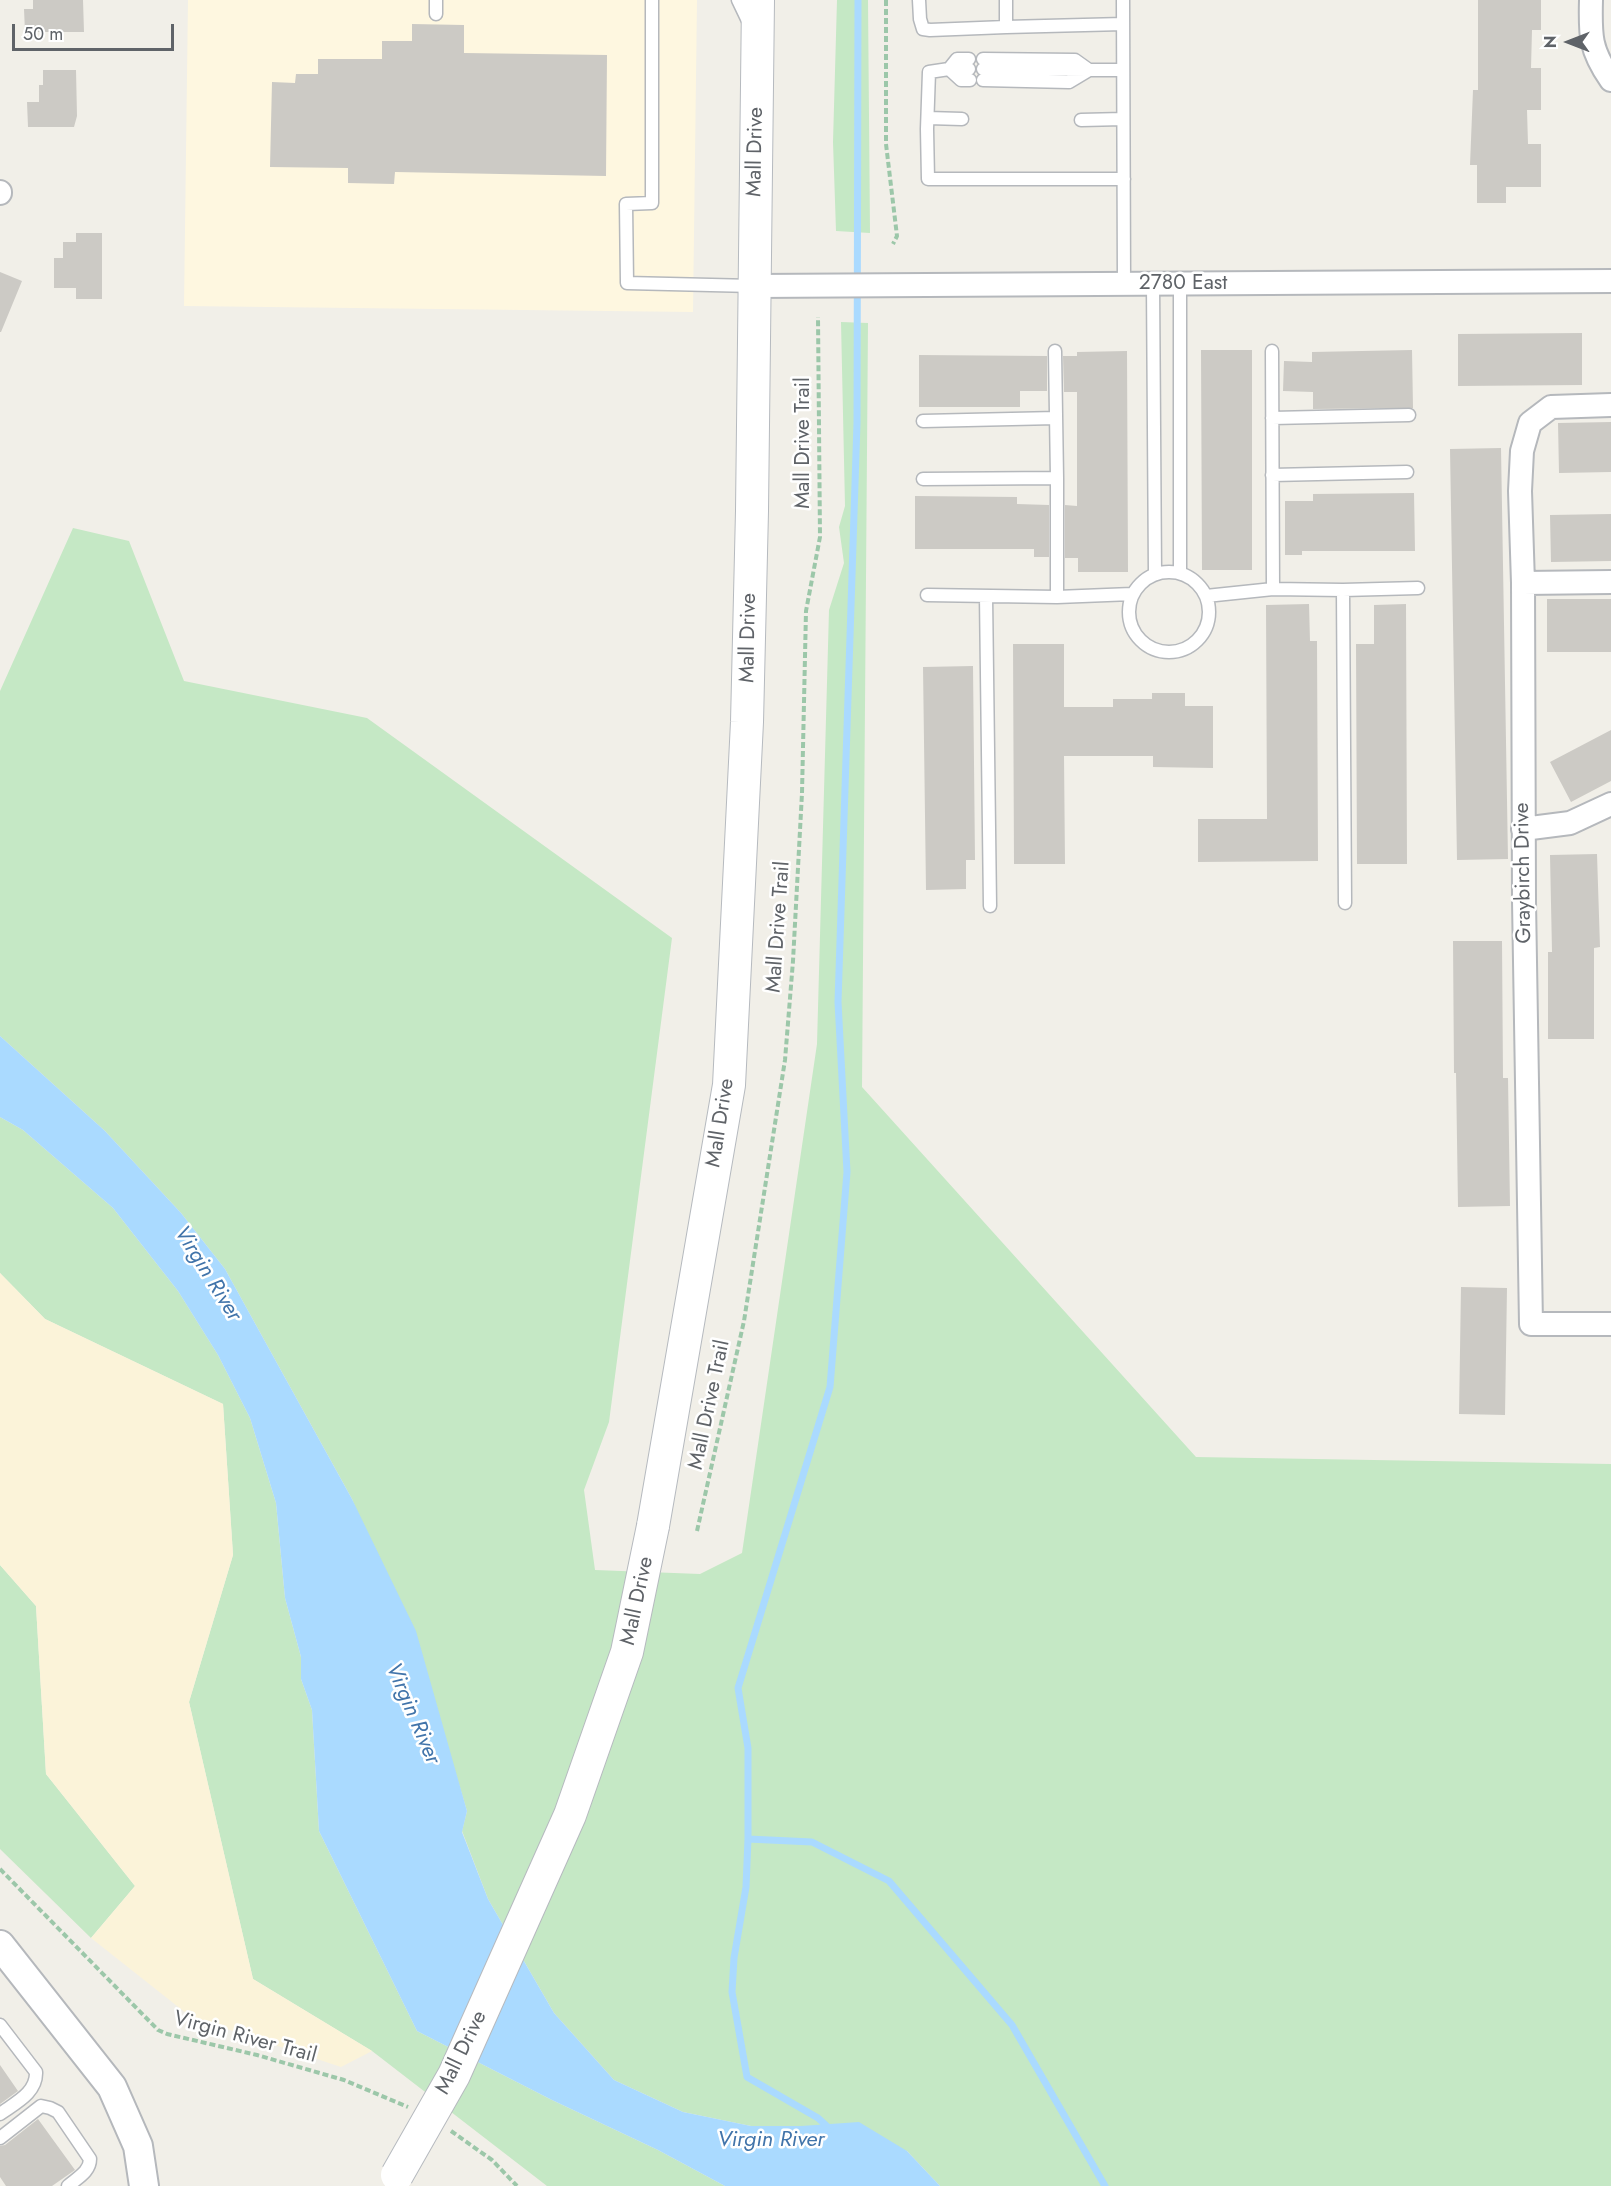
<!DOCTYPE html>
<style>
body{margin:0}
#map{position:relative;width:1611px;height:2186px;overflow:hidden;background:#f1efe8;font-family:Jost,sans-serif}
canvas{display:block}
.north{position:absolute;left:1539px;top:12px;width:60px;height:60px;-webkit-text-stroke:4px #fff;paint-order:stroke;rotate:270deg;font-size:16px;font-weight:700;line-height:24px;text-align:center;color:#5f6368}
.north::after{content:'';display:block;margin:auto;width:21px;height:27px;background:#5f6368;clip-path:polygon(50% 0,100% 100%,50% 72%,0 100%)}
.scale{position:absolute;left:12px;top:24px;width:162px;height:27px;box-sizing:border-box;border:3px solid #5f6368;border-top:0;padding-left:8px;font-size:18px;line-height:21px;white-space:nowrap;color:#5f6368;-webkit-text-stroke:4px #fff;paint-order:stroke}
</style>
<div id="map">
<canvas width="1611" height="2186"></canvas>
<div class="north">N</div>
<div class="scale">50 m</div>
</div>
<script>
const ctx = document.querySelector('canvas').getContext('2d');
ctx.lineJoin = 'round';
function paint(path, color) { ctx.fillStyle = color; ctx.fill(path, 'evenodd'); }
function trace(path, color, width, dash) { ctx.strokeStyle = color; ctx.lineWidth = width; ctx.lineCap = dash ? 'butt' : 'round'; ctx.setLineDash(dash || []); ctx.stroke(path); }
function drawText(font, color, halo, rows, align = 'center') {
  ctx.font = font + ' Jost,sans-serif'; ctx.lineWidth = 5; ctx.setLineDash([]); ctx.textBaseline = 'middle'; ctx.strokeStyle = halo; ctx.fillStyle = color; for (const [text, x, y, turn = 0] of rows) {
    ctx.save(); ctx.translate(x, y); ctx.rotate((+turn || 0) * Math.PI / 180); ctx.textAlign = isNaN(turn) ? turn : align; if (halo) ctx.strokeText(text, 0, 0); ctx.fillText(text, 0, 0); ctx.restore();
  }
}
const commercial = new Path2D(`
 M188 0H697L693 312 184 306Z`);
const green = new Path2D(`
 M837 0H868L870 233 836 231 833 142Z
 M841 322 868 323 862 1087 1196 1457 1611 1464V2186H940L907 2151 801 2126H751L683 2112 614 2080 554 2013 488 1899 462 1831 467 1811 451 1758 352 1499 225 1269 181 1213 105 1131 0 1036V691L73 528 129 541 184 681 367 718 672 938 609 1422 584 1490 595 1570 700 1574 742 1553 817 1044 829 610 844 563 839 527 845 506Z
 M0 1117 23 1130 113 1208 178 1291 218 1355 250 1418 276 1503 285 1598 301 1657V1679L312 1710 319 1831 417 2031 552 2100 658 2150 725 2186H547L372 2051 253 1979 189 1702 233 1555 223 1404 45 1319 0 1273Z
 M0 1565 36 1606 46 1774 135 1886 91 1938 0 1849Z`);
const sand = new Path2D(`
 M0 1273 45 1319 223 1404 233 1555 189 1702 253 1979 372 2051 341 2067 191 2017 91 1938 135 1886 46 1774 36 1606 0 1565Z`);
const water = new Path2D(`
 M0 1036 105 1131 181 1213 225 1269 352 1499 416 1631 467 1811 462 1832 488 1899 554 2013 614 2080 683 2112 751 2126H801L859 2122 907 2151 940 2186H725L658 2150 552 2100 417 2031 319 1831 312 1710 301 1679V1657L285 1598 276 1503 250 1418 218 1355 178 1291 113 1208 23 1130 0 1117Z`);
const stream = new Path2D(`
 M748 1839 812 1842 889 1881 1012 2025 1105 2186
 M830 2129 818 2118 747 2077 732 1992 734 1958 746 1887 748 1839V1748L738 1688 830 1387 847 1172 838 1002 857 423 858 0`);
const building = new Path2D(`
 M33 0H83L84 32H25L24 9H33Z
 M1478 0H1541V30H1532L1531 68H1541V110H1527L1528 144H1541V187H1506V203H1477V165H1470L1473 90H1478Z
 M412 24 464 25V53L607 55 606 176 395 172 394 184 348 183V168L270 167 272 82 295 83 296 74H318V59H382V41H412Z
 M43 70H76L77 116 74 127H28L27 102H39V85H43Z
 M76 233H102V299H76V288H54V258H63V242H76Z
 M0 272 22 281 1 332H0Z
 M1582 333V385L1458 386V334Z
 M1201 350H1252V570H1202Z
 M1412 350 1413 408 1313 409V392L1283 391 1284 361 1312 362V352Z
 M1127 351 1128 572H1078V558H1065V505L1077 506V392H1064L1063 356H1077V352Z
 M919 355 1047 356V391H1020V407H919Z
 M1611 422V472L1559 473 1558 423Z
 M1501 448 1508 859 1457 860 1450 449Z
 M1414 493 1415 551H1302V555H1285V501H1313V494Z
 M915 496 1017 497V504L1049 505V557H1034V549H915Z
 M1611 514V561L1551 562 1550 515Z
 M1547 599H1611V652H1547Z
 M1309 604 1310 641H1317L1318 861 1198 862V819H1267L1266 605Z
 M1406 604 1407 864H1357L1356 644H1374V605Z
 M1013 644H1064V707H1113V699H1152V693H1185V706H1213V768L1153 767V756H1064L1065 864H1014Z
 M973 666 975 860H966V889L926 890 923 667Z
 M1611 730V781L1571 802 1550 762Z
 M1597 854 1600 947 1594 948V1039H1548V952H1552L1550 855Z
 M1453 941H1502L1503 1078H1508L1510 1206 1458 1207 1456 1073H1454Z
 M1461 1287 1507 1288 1505 1415 1459 1414Z
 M0 2065 18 2091 0 2104Z
 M38 2119 75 2170 52 2186H6L0 2177V2146L5 2145Z`);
const path = new Path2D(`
 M886 0V144L897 236 893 244
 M697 1531 744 1321 785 1060 793 961 802 793 806 611 820 537 818 317
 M0 1869 158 2030 167 2034 257 2055 344 2080 408 2107
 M451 2131 492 2160 517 2186`);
const service = new Path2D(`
 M436 0V14
 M652 0V203L626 204 627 283 753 286
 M738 0 749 23
 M919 0 920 19 923 29 930 30 1006 27
 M1006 0V27L1123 24
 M1123 0 1124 284
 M969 59H957L949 69 961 80H970
 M983 59 1075 60 1089 70 1069 82 983 80
 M969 69H949L929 72 927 129 928 179H1124
 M983 69 1123 70
 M928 118 962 119
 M1081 120 1123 119
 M1153 284 1155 574
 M1180 284V573
 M1055 351 1057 478
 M1272 351 1273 589
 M1272 418 1409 415
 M923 421 1056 418
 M1272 475 1407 472
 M923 479 1057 478V597
 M1129 612a40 40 0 1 1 80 0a40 40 0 1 1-80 0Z
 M927 595 1057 597 1132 594
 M986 596 990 906
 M1206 596 1273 589 1343 590
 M1345 903 1343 590 1418 588
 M0 2025 36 2072C37 2093 15 2103 0 2114
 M0 2138 41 2106 50 2108 58 2112 90 2159C90 2172 77 2178 68 2186`);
const minor = new Path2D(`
 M1591 0C1590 36 1590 50 1611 80
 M0 192V193
 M755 286 1611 281
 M1611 405 1551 407 1530 423 1522 451 1520 491 1523 583 1524 901 1531 1324H1611
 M1523 583 1611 582
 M1523 829 1570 823 1611 804`);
const tertiary = new Path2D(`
 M0 1945 112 2087 138 2146 144 2186`);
const secondary = new Path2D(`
 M653 1526 729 1085 747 722 752 511 758 0`);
const secondaryBridge = new Path2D(`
 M397 2175 454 2075 570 1815 627 1652 653 1526`);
const streetNames = [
 ["Mall Drive",756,152,-89],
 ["2780 East",1183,284],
 ["Mall Drive Trail",804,443,-90],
 ["Mall Drive",749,638,-89],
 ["Graybirch Drive",1524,873,-91],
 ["Mall Drive Trail",779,927,-86],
 ["Mall Drive",721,1123,-81],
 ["Mall Drive Trail",710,1405,-78],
 ["Mall Drive",638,1601,-78],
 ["Virgin River Trail",245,2038,15],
 ["Mall Drive",462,2053,-64]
];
const waterNames = [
 ["Virgin River",207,1274,58],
 ["Virgin River",412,1714,67],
 ["Virgin River",771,2141]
];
paint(commercial, '#fef7e0');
paint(green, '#c5e8c5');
paint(sand, '#fbf3d9');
paint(water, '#aadaff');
trace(stream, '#aadaff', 7);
paint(building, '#cccac5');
trace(service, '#b5b8bc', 15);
trace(minor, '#b5b8bc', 26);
trace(tertiary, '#b5b8bc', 32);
trace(secondary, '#b6babf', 34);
trace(path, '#9cc7a9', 4, [6, 3]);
trace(service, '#fff', 12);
trace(minor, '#fff', 22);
trace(tertiary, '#fff', 28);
trace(secondary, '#fff', 32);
trace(secondaryBridge, '#b6babf', 34, []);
trace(secondaryBridge, '#fff', 32);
drawText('21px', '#5f6368', '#fff', streetNames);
drawText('italic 22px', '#4174aa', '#fff', waterNames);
</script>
